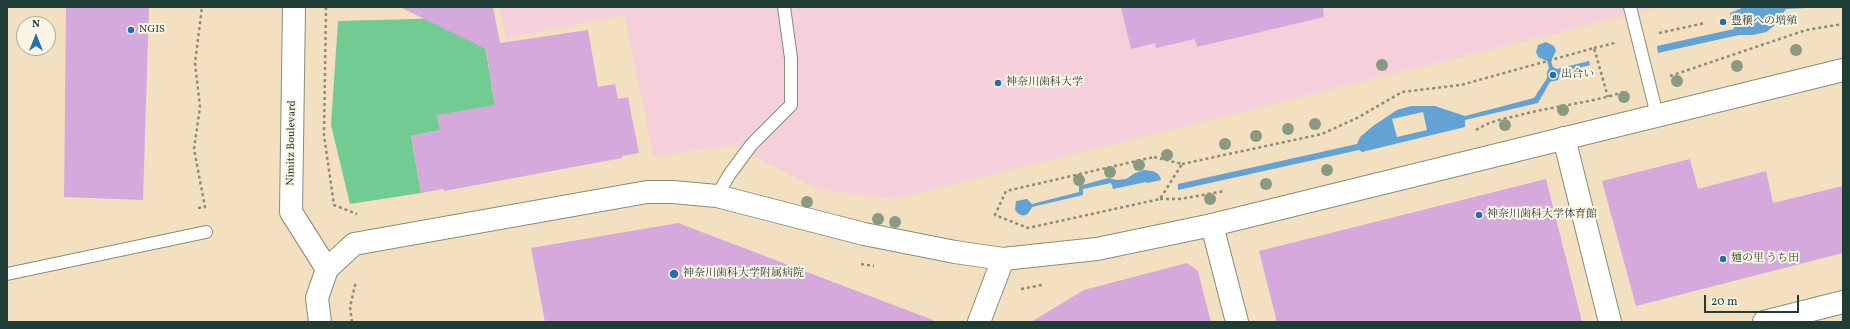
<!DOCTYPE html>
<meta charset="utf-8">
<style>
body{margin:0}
#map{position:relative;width:1850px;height:329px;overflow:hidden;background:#f2e0c1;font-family:Vollkorn,serif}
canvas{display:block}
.frame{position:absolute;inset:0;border:8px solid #1f3d34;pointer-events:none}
.north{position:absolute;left:16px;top:16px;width:40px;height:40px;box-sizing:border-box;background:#fcf5e5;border:1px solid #a4ab9e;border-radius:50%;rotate:0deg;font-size:11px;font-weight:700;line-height:16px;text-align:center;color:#1f3d34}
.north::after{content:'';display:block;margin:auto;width:14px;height:18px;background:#1f6fb2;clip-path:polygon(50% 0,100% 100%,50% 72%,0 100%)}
.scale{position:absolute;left:1704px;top:295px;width:95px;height:18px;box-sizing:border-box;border:2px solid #1f3d34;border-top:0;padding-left:5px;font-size:12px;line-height:14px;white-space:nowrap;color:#1f3d34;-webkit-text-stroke:3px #fcf5e5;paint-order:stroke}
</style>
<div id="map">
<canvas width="1850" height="329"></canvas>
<div class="frame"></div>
<div class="north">N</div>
<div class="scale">20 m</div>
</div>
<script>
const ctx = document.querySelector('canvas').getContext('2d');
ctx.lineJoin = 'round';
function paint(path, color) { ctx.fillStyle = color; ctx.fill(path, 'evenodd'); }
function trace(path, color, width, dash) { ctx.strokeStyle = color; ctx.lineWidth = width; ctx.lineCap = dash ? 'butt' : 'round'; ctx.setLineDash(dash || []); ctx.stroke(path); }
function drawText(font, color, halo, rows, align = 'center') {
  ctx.font = font + ' Vollkorn,"Noto Serif JP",serif'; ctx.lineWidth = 4; ctx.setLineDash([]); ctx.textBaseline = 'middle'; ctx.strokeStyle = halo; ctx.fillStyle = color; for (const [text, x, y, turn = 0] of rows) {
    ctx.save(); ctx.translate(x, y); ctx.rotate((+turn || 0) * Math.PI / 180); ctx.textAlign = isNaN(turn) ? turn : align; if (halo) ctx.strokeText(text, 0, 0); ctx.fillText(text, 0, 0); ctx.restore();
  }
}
const built = new Path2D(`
 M500 7H1660L894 199 817 189 732 145 654 157 624 15 506 38Z`);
const green = new Path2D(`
 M450 18 445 29 485 45 496 112 452 113 437 115 440 130 411 136 421 193 350 204 331 125 338 21Z`);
const water = new Path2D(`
 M1744 7H1827L1786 9 1774 26 1766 32 1753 35H1739L1658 53 1657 46 1734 29 1730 13Z
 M1546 42 1554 46 1556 51 1551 61 1553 67 1557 69 1589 61 1590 65 1560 73 1558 80 1550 82 1538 103 1465 120V127L1362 152 1359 150 1178 190V184L1357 144 1360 137 1373 126 1397 110 1411 106H1435L1465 116 1534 98 1547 78V72L1549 68 1547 61 1538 57 1536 52 1538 45ZM1423 112 1427 130 1397 137 1392 119Z
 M1144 170C1153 171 1159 171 1161 180L1147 183 1146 182 1113 189 1111 183 1083 189V195L1032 207C1028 216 1022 219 1015 210L1016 201 1027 199 1032 204 1079 192V186L1108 178 1117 180 1126 179 1135 173Z`);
const building = new Path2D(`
 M66 7H149L143 200 64 197Z
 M400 7H493L500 43 588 30 598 87 615 84 618 99 628 97 639 153 622 156V158L444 191 443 189 421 193 411 136 440 130 437 115 495 105 486 49Z
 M1121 7H1323L1324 17 1197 47 1195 39 1156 48 1155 43 1131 49Z
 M1690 159 1698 189 1766 171 1773 203 1843 186V253L1636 306 1602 181Z
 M1546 179 1582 322H1277L1259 251Z
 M678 223 933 320 932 322H545L531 248Z
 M1187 263 1198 271 1211 322H1031L1084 290Z`);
const path = new Path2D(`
 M326 7 324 135 334 205 357 214
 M1659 33 1705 23
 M1594 48 1615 43
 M1670 76 1806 30 1843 24
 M1476 130C1488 122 1502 119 1516 116 1553 106 1591 103 1627 91
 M1154 157 1182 164 1160 199 1028 228 995 215 1006 191Z
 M1182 164 1322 134 1357 118 1402 92 1461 85 1594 48 1608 97
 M1160 199H1180L1225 191
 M198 208 205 207 194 149 200 107 195 63 202 7
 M861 264 874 266
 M1021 289 1042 285
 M352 322 350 307 356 281`);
const lane = new Path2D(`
 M1630 7 1657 115
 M717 196 729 175 752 144 791 105V58L784 7
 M7 274 206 232`);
const street = new Path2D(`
 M294 7 291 212 327 269
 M1564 138 1610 322
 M1212 225 1237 322
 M979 322 1003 259
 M1764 322 1843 302`);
const secondary = new Path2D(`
 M320 322 317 298 327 269 354 244 647 192H673L717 196 864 234 955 252 1003 259 1097 249 1212 225 1843 70`);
const trees = [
 [1796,50],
 [1382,65],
 [1737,66],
 [1677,81],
 [1624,97],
 [1563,110],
 [1315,124],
 [1505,125],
 [1288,129],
 [1256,136],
 [1225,144],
 [1167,155],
 [1139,165],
 [1327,170],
 [1110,172],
 [1079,180],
 [1266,184],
 [1210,199],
 [807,202],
 [878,219],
 [895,222]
];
const markers = [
 [1723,22,4,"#1f6fb2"],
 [131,30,4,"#1f6fb2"],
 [1553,75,4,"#1f6fb2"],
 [998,83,4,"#1f6fb2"],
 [1479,215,4,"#1f6fb2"],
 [1723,259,4,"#1f6fb2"],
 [674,274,5,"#1f6fb2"]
];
const poiNames = [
 ["豊穣への増殖",1731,22],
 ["NGIS",139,30],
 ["出合い",1561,75],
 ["神奈川歯科大学",1006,83],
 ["神奈川歯科大学体育館",1487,215],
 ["麺の里 うち田",1731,259],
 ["神奈川歯科大学附属病院",683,274]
];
const streetNames = [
 ["Nimitz Boulevard",292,143,-89]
];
paint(built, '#f5cfda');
paint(green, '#72cb92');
paint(water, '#63a2d5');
paint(building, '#d5a9dc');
trace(lane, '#888e7a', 14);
trace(street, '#888e7a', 24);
trace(secondary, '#888e7a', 24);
trace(path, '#888e7a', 2.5, [3, 3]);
trace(lane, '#fff', 12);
trace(street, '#fff', 22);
trace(secondary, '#fff', 22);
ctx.fillStyle = '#8a9a81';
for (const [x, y] of trees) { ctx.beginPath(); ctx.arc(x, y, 6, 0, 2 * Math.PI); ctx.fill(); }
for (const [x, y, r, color] of markers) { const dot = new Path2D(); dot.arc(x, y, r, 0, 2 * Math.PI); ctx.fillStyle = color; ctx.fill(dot); trace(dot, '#fcf5e5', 1.5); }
drawText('11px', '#1f3d34', '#fcf5e5', poiNames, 'left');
drawText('11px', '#1f3d34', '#fcf5e5', streetNames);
</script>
